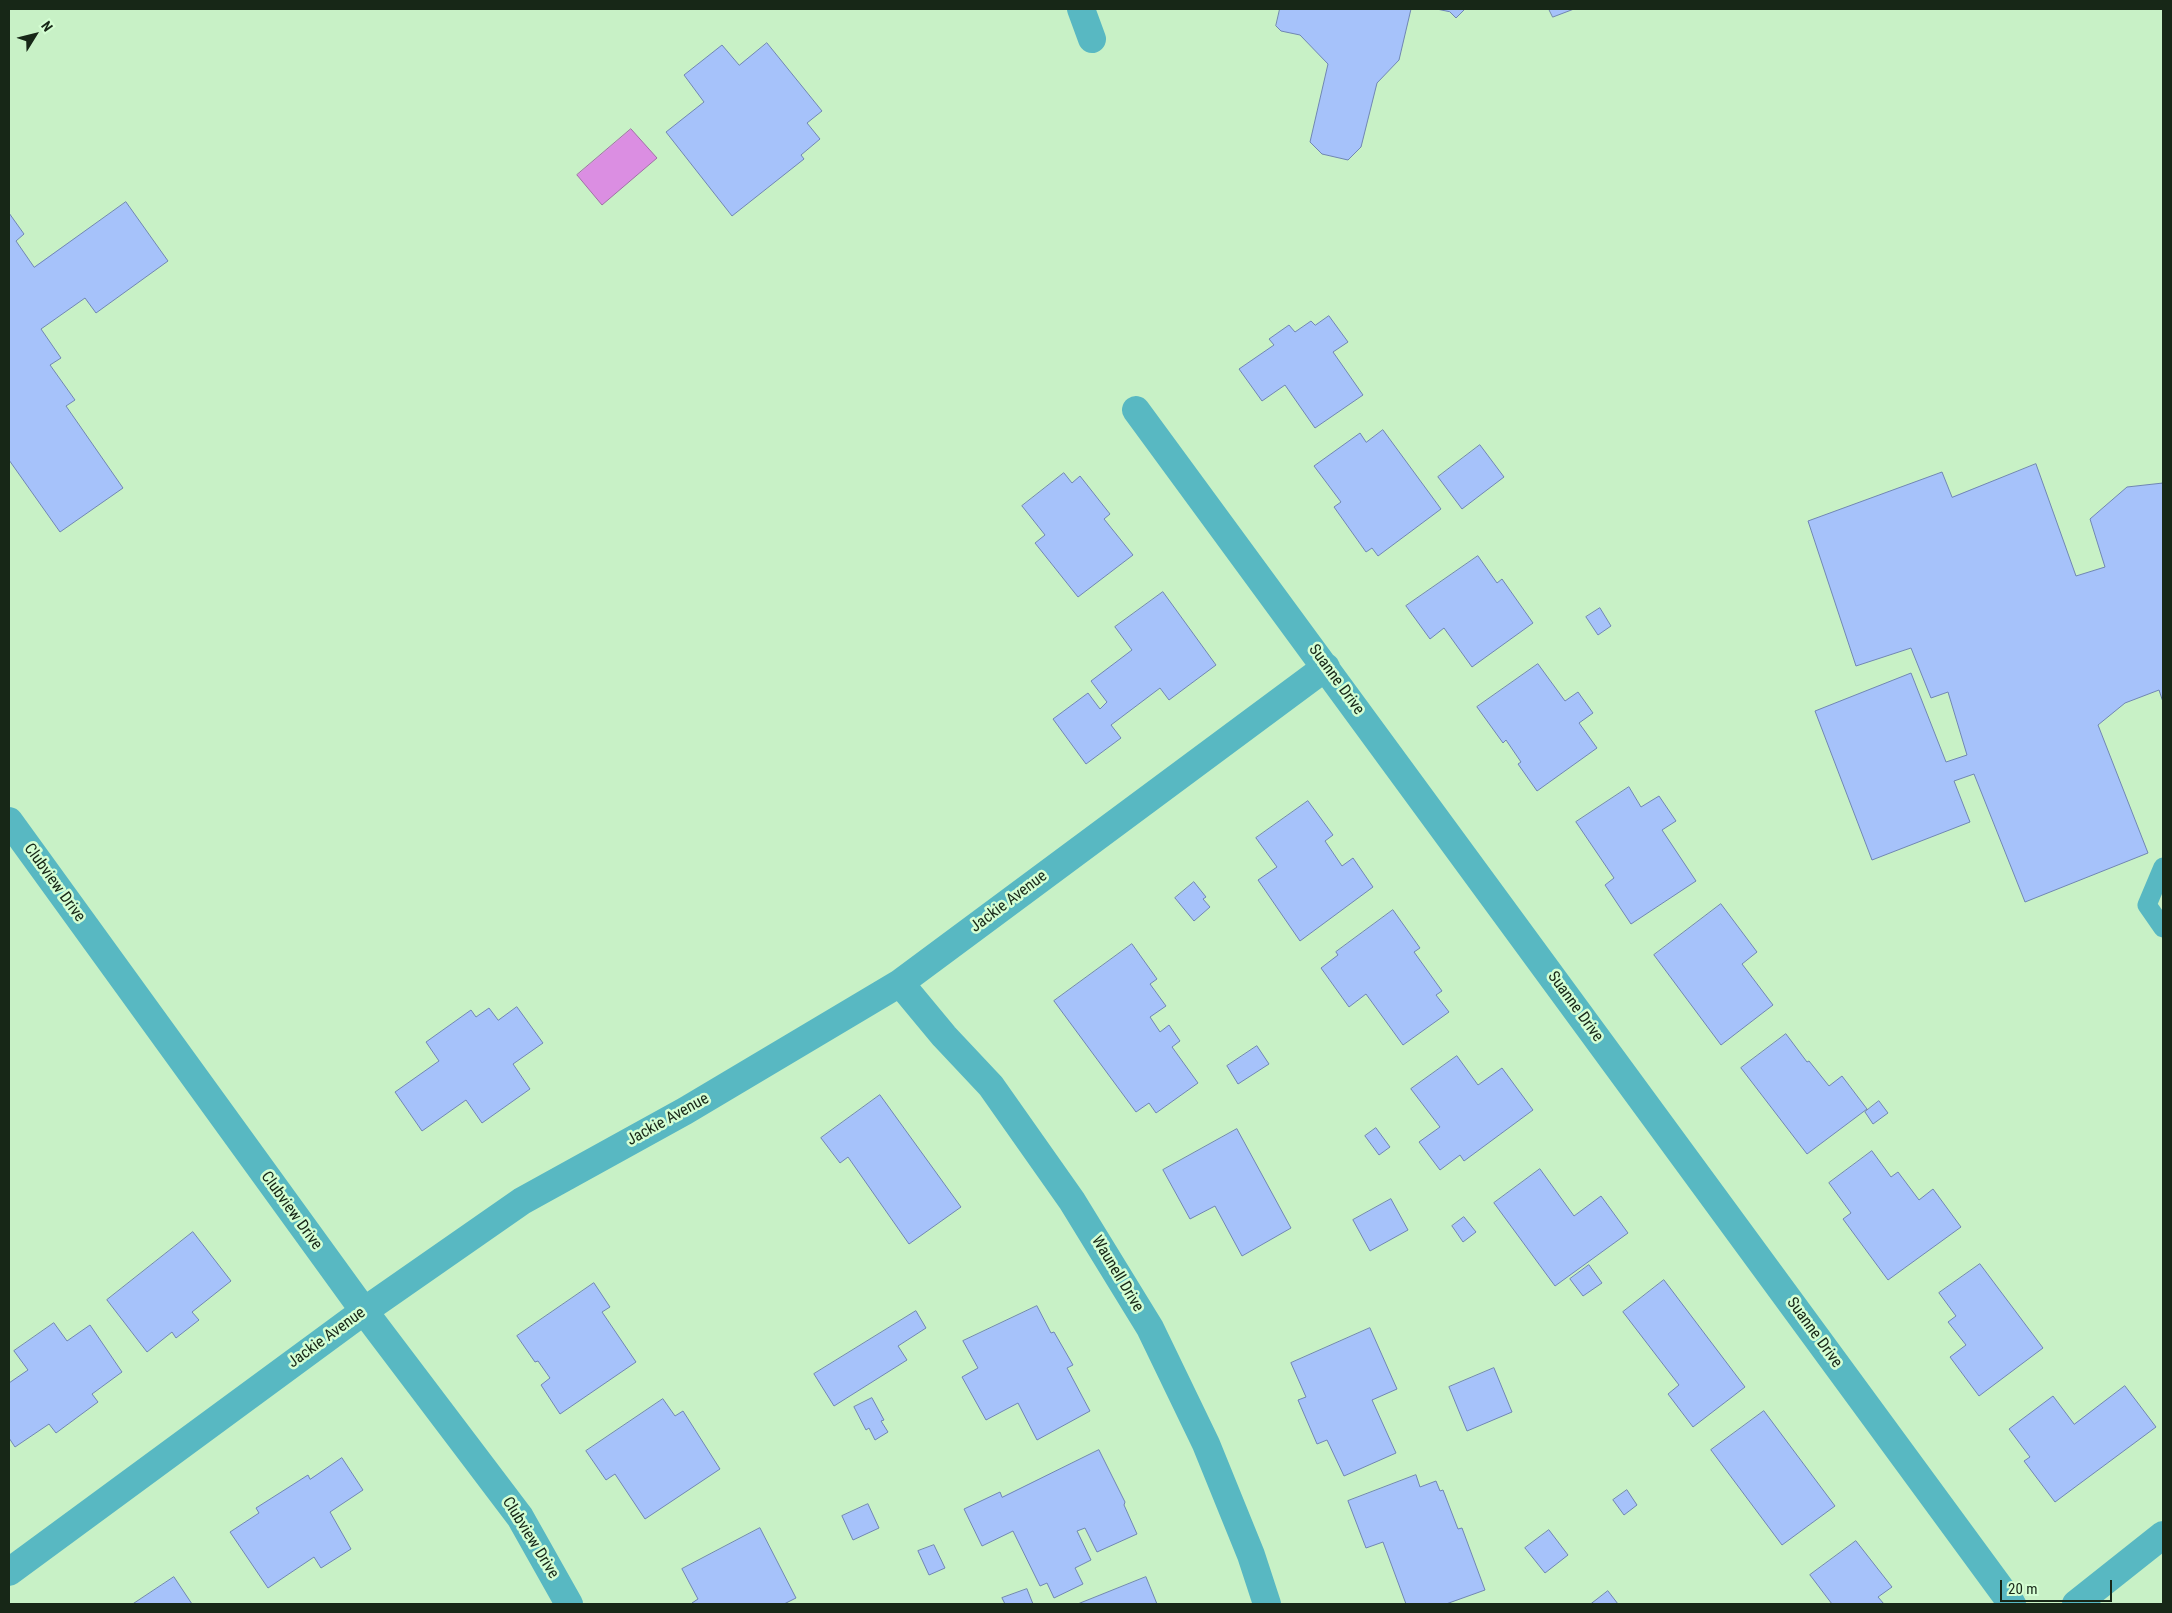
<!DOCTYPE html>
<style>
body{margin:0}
#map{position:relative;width:2172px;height:1613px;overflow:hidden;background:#c8f1c6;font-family:"Roboto Condensed",sans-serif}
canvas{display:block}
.frame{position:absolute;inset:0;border:10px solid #172717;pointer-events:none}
.north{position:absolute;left:10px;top:10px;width:50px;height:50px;-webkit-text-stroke:4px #d5fed3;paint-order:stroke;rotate:54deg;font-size:14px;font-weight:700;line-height:20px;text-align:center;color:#172717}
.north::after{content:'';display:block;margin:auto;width:18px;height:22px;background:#172717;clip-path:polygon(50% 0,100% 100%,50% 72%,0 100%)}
.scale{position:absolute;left:2000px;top:1580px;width:112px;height:22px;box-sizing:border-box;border:2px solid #172717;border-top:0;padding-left:6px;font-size:15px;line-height:18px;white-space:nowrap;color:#172717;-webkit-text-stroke:4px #d5fed3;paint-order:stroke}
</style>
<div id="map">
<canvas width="2172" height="1613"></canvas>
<div class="frame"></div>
<div class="north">N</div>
<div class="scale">20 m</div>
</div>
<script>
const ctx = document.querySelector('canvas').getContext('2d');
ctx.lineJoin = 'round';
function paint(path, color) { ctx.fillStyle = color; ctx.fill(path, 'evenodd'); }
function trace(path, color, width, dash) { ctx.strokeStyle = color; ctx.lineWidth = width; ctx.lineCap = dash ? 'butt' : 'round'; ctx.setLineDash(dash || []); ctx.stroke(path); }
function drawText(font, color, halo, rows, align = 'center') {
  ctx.font = font + ' "Roboto Condensed",sans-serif'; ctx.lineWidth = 5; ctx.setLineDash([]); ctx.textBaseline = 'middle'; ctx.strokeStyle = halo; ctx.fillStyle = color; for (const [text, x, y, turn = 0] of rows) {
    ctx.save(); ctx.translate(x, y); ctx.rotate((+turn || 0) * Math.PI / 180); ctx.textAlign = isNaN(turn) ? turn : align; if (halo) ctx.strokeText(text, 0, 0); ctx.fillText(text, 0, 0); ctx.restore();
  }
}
const water = new Path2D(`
 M631 129 657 158 602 205 577 175Z`);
const building = new Path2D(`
 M1280 9H1411L1399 60 1377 83 1361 147 1348 160 1322 154 1310 142 1328 64 1300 35 1281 31 1276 26Z
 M1437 9H1465L1456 18 1450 12Z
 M1549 9H1574L1553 17Z
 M767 43 822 111 807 123 820 139 801 155 804 159 732 216 666 132 704 102 684 75 722 45 739 65Z
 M126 202 168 261 96 313 85 298 41 329 61 358 50 365 75 400 66 406 123 488 60 532 9 460V213L24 234 16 241 34 267Z
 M1329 316 1348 342 1333 352 1363 395 1315 428 1285 385 1262 401 1239 369 1274 345 1269 339 1289 325 1295 332 1311 321 1315 325Z
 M1383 430 1441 509 1378 556 1372 548 1366 552 1334 507 1341 502 1314 466 1360 433 1366 442Z
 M1480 445 1504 477 1462 509 1438 477Z
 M2036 464 2076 576 2105 567 2090 519 2127 487 2163 483V702L2159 690 2125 703 2098 725 2148 853 2025 902 1974 774 1954 781 1970 822 1872 860 1815 711 1911 673 1946 762 1967 755 1948 692 1931 698 1911 648 1856 666 1808 521 1942 472 1952 497Z
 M1064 473 1072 483 1080 476 1110 514 1104 519 1133 555 1078 597 1035 543 1045 535 1022 506Z
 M1478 556 1497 583 1502 579 1533 623 1472 667 1444 628 1430 639 1406 606Z
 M1163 592 1216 665 1169 700 1160 688 1111 725 1121 738 1086 764 1053 719 1088 693 1100 709 1107 702 1091 681 1132 650 1115 627Z
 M1600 608 1611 626 1598 635 1586 617Z
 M1538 664 1565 701 1578 692 1593 713 1579 723 1597 748 1537 791 1518 764 1521 762 1506 740 1503 743 1477 707Z
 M1629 787 1641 807 1659 796 1676 821 1662 830 1696 881 1631 924 1605 885 1614 878 1576 822Z
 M1308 801 1333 835 1325 841 1342 866 1353 858 1373 887 1300 941 1258 880 1277 867 1256 838Z
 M1194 882 1206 897 1203 899 1210 907 1194 921 1175 898Z
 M1721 904 1757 952 1742 964 1773 1005 1721 1045 1654 955Z
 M1393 910 1420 948 1414 952 1442 991 1436 995 1449 1012 1403 1045 1366 994 1349 1007 1321 968 1338 955 1336 952Z
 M1132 944 1157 979 1150 984 1166 1006 1150 1017 1160 1032 1169 1025 1180 1041 1172 1047 1198 1083 1156 1113 1149 1103 1136 1112 1054 1001Z
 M517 1007 543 1043 513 1064 530 1089 482 1123 466 1100 422 1131 395 1092 439 1061 426 1042 471 1010 476 1017 489 1008 498 1020Z
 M1786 1034 1807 1062 1809 1061 1829 1086 1842 1076 1867 1109 1807 1154 1741 1068Z
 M1257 1046 1269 1064 1238 1084 1227 1066Z
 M1457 1056 1478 1085 1502 1068 1533 1110 1464 1161 1460 1155 1440 1170 1419 1142 1440 1127 1411 1089Z
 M880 1095 961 1207 909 1244 848 1157 840 1163 821 1138Z
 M1879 1101 1888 1113 1873 1124 1865 1112Z
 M1376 1128 1390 1147 1379 1155 1365 1136Z
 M1237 1129 1291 1228 1242 1256 1215 1206 1190 1219 1163 1170Z
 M1872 1151 1891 1177 1898 1172 1919 1200 1933 1189 1961 1227 1888 1280 1843 1219 1851 1213 1829 1183Z
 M1540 1169 1574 1216 1601 1196 1628 1233 1555 1286 1494 1203Z
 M1391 1199 1408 1230 1370 1251 1353 1220Z
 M1464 1217 1476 1232 1463 1242 1452 1226Z
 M193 1232 231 1281 192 1312 199 1320 176 1338 172 1332 147 1352 107 1300Z
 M1980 1264 2043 1348 1979 1396 1950 1357 1966 1345 1948 1322 1956 1316 1939 1293Z
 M1589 1265 1602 1283 1583 1296 1570 1279Z
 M1664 1280 1745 1387 1693 1427 1668 1394 1679 1385 1623 1312Z
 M594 1283 610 1307 602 1312 636 1362 560 1414 541 1385 550 1378 538 1361 535 1362 517 1336Z
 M1037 1306 1051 1333 1054 1332 1073 1365 1067 1368 1090 1411 1037 1440 1018 1403 986 1420 962 1377 978 1368 963 1341Z
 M916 1311 926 1328 898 1346 907 1360 834 1406 814 1374Z
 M54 1323 67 1341 90 1325 122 1372 92 1394 98 1402 56 1433 49 1424 15 1447 9 1438V1383L28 1370 14 1351Z
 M1370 1328 1397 1389 1372 1400 1396 1453 1344 1476 1327 1440 1317 1444 1298 1400 1306 1397 1291 1363Z
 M1494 1368 1512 1412 1467 1431 1449 1387Z
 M2125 1386 2156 1427 2055 1502 2024 1461 2030 1457 2009 1429 2053 1396 2074 1424Z
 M872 1398 884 1420 881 1421 888 1432 875 1440 869 1428 866 1430 854 1407Z
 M663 1399 675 1416 683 1411 720 1469 645 1519 615 1474 606 1480 586 1451Z
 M1764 1411 1835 1506 1782 1545 1711 1450Z
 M1099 1450 1125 1502 1124 1505 1137 1534 1097 1552 1085 1528 1077 1531 1091 1560 1075 1568 1083 1584 1054 1598 1047 1583 1040 1586 1013 1531 982 1546 964 1509 1000 1492 1002 1497Z
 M342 1458 363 1490 330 1512 351 1549 321 1568 314 1557 268 1588 230 1532 259 1513 256 1508 308 1475 310 1479Z
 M1416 1475 1420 1487 1436 1481 1440 1491 1443 1490 1458 1529 1462 1528 1485 1590 1446 1604H1406L1383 1542 1366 1548 1348 1501Z
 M1627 1490 1637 1505 1624 1515 1613 1500Z
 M868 1504 879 1528 853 1540 842 1516Z
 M760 1528 796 1598 784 1604H693L692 1603 698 1599 682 1569Z
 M1549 1530 1568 1555 1545 1573 1525 1548Z
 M1856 1541 1892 1587 1878 1597 1884 1604H1832L1810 1575Z
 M934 1545 945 1568 929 1575 918 1551Z
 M174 1577 192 1604H133Z
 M1146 1577 1157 1604H1078Z
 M1027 1589 1033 1604H1005L1002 1598Z
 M1608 1591 1618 1604H1591Z`);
const service = new Path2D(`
 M2163 867 2147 905 2163 928`);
const minor = new Path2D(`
 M1081 9 1092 39
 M1136 410 2012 1604
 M9 821 364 1311 520 1517 569 1604
 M900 983 944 1036 991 1086 1072 1201 1150 1328 1206 1444 1251 1555 1267 1604
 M9 1572 364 1311 522 1201 685 1111 900 983 1326 667
 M2076 1604 2163 1535`);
const streetNames = [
 ["Suanne Drive",1336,680,54],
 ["Clubview Drive",54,883,54],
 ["Jackie Avenue",1009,902,-37],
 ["Suanne Drive",1575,1007,54],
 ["Jackie Avenue",668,1120,-29],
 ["Clubview Drive",291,1211,54],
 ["Waunell Drive",1117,1274,59],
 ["Suanne Drive",1814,1333,54],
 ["Jackie Avenue",327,1338,-36],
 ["Clubview Drive",530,1538,58]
];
paint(water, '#db8ee2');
trace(water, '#a06fa5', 1);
paint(building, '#a6c2fa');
trace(building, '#7086b2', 1);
trace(service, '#58b8c2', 19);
trace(minor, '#58b8c2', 28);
drawText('16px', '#172717', '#d5fed3', streetNames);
</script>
